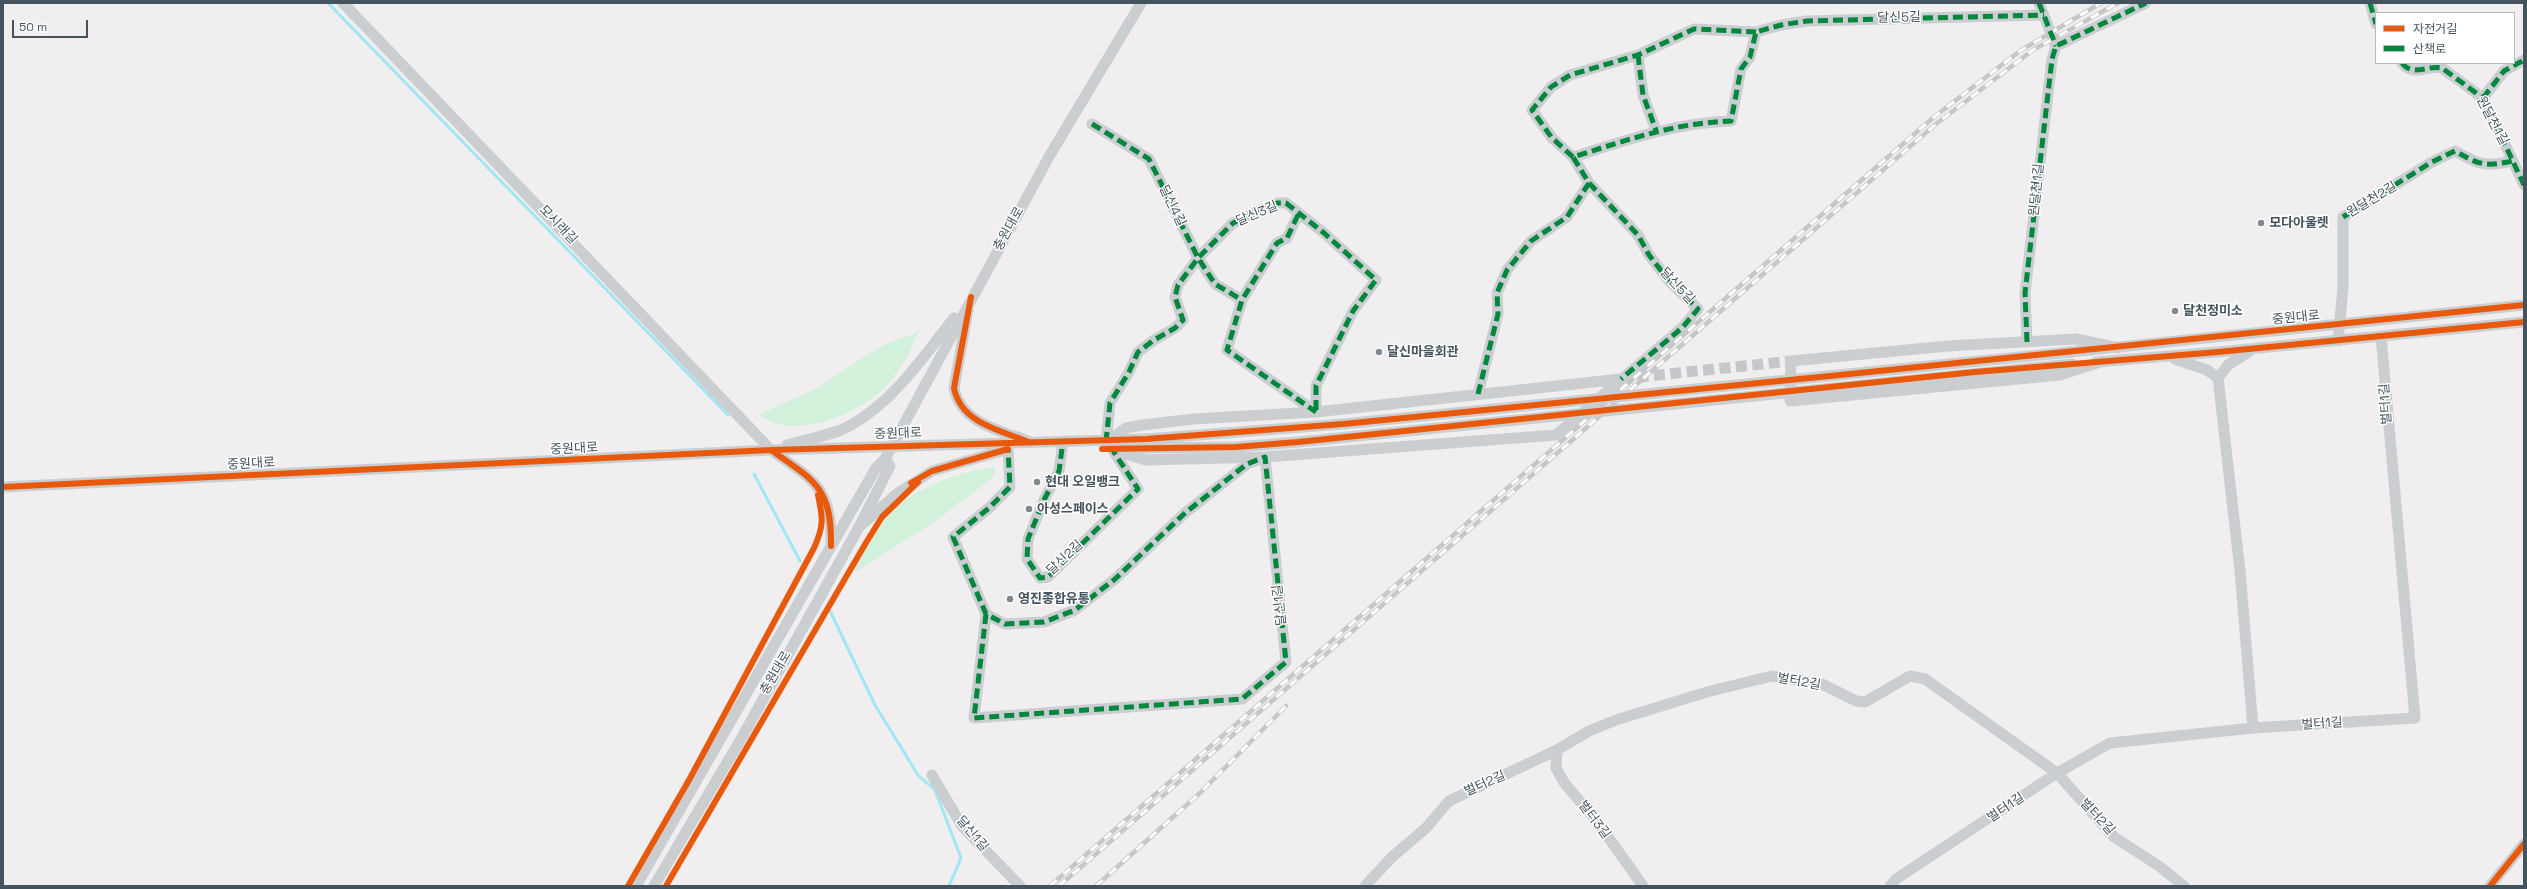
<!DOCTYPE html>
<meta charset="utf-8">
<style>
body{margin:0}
#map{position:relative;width:2527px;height:889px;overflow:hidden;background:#f0eeef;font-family:"Space Grotesk","Noto Sans KR",sans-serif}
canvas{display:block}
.frame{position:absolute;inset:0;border:4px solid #44535d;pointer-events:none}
.legend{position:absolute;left:2375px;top:12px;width:140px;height:52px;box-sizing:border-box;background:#fff;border:1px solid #b4babe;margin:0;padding:5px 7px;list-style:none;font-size:12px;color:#44535d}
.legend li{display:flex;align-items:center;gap:8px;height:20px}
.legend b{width:20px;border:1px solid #b4babe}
.scale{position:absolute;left:12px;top:20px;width:76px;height:18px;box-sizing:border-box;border:2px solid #44535d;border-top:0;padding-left:5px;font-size:12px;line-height:14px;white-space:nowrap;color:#44535d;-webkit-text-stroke:3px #fff;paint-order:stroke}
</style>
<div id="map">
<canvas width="2527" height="889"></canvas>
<div class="frame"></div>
<ul class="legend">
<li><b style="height:5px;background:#e8590c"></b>자전거길</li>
<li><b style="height:5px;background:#00873e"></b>산책로</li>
</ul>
<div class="scale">50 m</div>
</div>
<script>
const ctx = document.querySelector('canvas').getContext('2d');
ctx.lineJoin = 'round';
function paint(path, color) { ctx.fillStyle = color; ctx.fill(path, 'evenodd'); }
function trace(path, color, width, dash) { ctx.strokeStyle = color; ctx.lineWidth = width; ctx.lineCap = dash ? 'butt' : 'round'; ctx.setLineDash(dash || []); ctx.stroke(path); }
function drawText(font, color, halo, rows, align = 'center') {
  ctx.font = font + ' "Space Grotesk","Noto Sans KR",sans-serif'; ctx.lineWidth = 3; ctx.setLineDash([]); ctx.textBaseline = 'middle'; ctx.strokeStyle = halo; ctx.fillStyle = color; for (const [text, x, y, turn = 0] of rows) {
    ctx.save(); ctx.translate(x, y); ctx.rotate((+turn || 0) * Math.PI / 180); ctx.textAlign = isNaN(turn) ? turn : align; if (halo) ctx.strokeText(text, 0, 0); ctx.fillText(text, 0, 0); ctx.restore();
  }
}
const green = new Path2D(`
 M920 328C911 351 900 373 882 390 858 413 807 434 774 423 769 421 763 418 758 415L817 388 881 346 913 334Z
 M993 467 996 472 991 479 937 520 857 571 854 570C864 553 873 535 885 520 909 489 955 473 993 467Z`);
const stream = new Path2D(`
 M328 3 728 415
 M754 474 800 561
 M830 611 875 705 918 775 935 790 961 858 949 886`);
const minorTunnel = new Path2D(`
 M1621 379 1791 361`);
const minor = new Path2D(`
 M343 3 771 450C815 481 832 488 831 546
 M2039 3 2056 46
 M2370 3 2376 24
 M1638 55 1643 95 1656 130
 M2402 63C2413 77 2427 65 2442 68L2483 98 2524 185
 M2483 98 2504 71 2524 60
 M1092 124 1149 159 1198 258 1215 284 1242 300
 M1573 157 1552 138 1532 110 1551 87 1570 75 1638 55 1694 29 1756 32
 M1298 215 1287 238 1277 243 1242 300 1227 350 1316 412
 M968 310 954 388C961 423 999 430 1028 441
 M2338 341 2343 287V217L2432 162 2455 151C2479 165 2486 167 2512 161
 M2027 342 2025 293 2052 59 2056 46 2146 3
 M2250 351 2228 365 2218 378 2240 571 2253 728
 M2070 352 2524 305
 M2175 359 2207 370 2218 378
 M2103 361 2060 375 1790 401 1791 361 1948 346 2076 339 2118 348
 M2096 362 2218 352 2524 322
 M1478 394 1498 314 1497 293 1507 270 1531 241 1567 217 1589 183 1573 157C1627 140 1674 123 1731 121L1741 69 1750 57 1756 32 1781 25 1807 21 2044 15
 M1106 442 1110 403 1129 372 1138 352 1154 340 1175 328 1183 320 1175 297 1178 285 1198 258 1233 223 1277 203H1286L1324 233 1376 280 1353 311 1316 386V412
 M1107 442 1126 428 1142 425 1194 419 1316 412 1621 379
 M787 445C806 439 835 435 851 425 894 401 924 356 954 318
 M1062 449 1059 471 1044 500 1028 539 1027 559 1040 578 1048 577 1138 489 1112 449
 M1112 449 1145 460 1265 457 1556 435 1682 328 1698 309 1670 282 1649 255 1638 235 1589 183
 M1119 449 1147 448
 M3 487 771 450 1146 439
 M859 527 898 493 932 471 1008 449 1010 487 989 508 953 537 986 614 1005 624 1044 622 1075 610 1115 579 1185 513 1247 464 1265 457 1286 662 1242 699 974 718 986 614
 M1557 750 1556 768 1565 784 1596 820 1643 886
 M932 775 962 826 1020 886
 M636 886 876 468 885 459 1050 155 1141 3
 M654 886 741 739 859 527 890 466 885 459
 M1365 886 1392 857 1426 828 1449 801 1557 750 1589 731 1616 720 1707 692 1772 676 1822 684 1856 701 1865 702 1910 676 1925 679 2057 773 2114 837 2159 866 2184 886
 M1890 886 1896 879 2057 773 2110 743 2253 728 2415 718 2381 336
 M2490 886 2524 844`);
const rail = new Path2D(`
 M1050 886 1934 117 2020 51 2101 3
 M1059 886 1936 124 2033 50 2118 3
 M1096 886 1200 793 1286 706`);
const minorBridge = new Path2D(`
 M1146 439 1343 424 2070 352
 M1147 448 1236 447 1298 442 2072 364`);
const quiet = new Path2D(`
 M2039 3 2056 46
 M2370 3 2376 24
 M1638 55 1643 95 1656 130
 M2402 63C2413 77 2427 65 2442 68L2483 98 2524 185
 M2483 98 2504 71 2524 60
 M1092 124 1149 159 1198 258 1215 284 1242 300
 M1573 157 1552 138 1532 110 1551 87 1570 75 1638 55 1694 29 1756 32
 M1589 183 1638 235 1649 255 1670 282 1698 309 1682 328 1621 379
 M1298 215 1287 238 1277 243 1242 300 1227 350 1316 412
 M2343 217 2432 162 2455 151C2479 165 2486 167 2512 161
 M2027 342 2025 293 2052 59 2056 46 2146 3
 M1478 394 1498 314 1497 293 1507 270 1531 241 1567 217 1589 183 1573 157C1627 140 1674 123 1731 121L1741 69 1750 57 1756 32 1781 25 1807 21 2044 15
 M1106 442 1110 403 1129 372 1138 352 1154 340 1175 328 1183 320 1175 297 1178 285 1198 258 1233 223 1277 203H1286L1324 233 1376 280 1353 311 1316 386V412
 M1062 449 1059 471 1044 500 1028 539 1027 559 1040 578 1048 577 1138 489 1112 449
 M986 614 974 718 1242 699 1286 662 1265 457 1247 464 1185 513 1115 579 1075 610 1044 622 1005 624 986 614 953 537 989 508 1010 487 1008 449`);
const cycleway = new Path2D(`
 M971 297 954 388C961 423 999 430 1029 442
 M1102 449 1236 447 1298 442 1975 372 2218 352 2524 322
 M771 450C815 481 832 488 831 546
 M911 483 932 471 1008 449
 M3 487 771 450 1146 439 1343 424 1830 376 2524 305
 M628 886 689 780 814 548C824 526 823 518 818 495
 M666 886 867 541 882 517 918 482
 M2490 886 2524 844`);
const markers = [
 [2261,223,4,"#808990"],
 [2175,311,4,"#808990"],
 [1379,352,4,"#808990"],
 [1037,482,4,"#808990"],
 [1029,509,4,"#808990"],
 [1010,599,4,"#808990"]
];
const streetNames = [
 ["달신5길",1899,18,-1],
 ["원달천1길",2492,121,62],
 ["원달천1길",2037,190,-84],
 ["원달천2길",2372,200,-31],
 ["달신4길",1172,206,64],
 ["달신3길",1257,214,-23],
 ["모시래길",558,225,46],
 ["충원대로",1009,229,-61],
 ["달신5길",1677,286,47],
 ["중원대로",2296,318,-6],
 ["벌터1길",2386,404,-94],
 ["중원대로",898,434,-2],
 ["중원대로",574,449,-3],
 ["중원대로",251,464,-3],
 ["달신2길",1065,558,-43],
 ["달신1길",1280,605,-96],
 ["충원대로",776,673,-60],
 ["벌터2길",1799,682,10],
 ["벌터1길",2322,724,-4],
 ["벌터2길",1485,784,-24],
 ["벌터1길",2006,808,-34],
 ["벌터2길",2097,817,47],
 ["벌터3길",1594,820,53],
 ["달신1길",972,834,50]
];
const poiNames = [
 ["모다아울렛",2269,223],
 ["달천정미소",2183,311],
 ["달신마을회관",1387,352],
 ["현대 오일뱅크",1045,482],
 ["아성스페이스",1037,509],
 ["영진종합유통",1018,599]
];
paint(green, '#d1f1db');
trace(stream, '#a1e6f3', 3);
trace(minorTunnel, '#c5c7ca', 11, [11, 5.5]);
trace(minor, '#caced0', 11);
trace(rail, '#c5c7c9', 4.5);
trace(rail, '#fff', 3, [9]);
trace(minorBridge, '#caced0', 11);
trace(quiet, '#00873e', 5, [10, 5]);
trace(cycleway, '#e8590c', 6);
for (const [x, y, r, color] of markers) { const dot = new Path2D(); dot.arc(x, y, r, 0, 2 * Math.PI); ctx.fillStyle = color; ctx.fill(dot); trace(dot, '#fff', 1.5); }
drawText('13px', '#44535d', '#fff', streetNames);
drawText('bold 13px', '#44535d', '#fff', poiNames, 'left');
</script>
